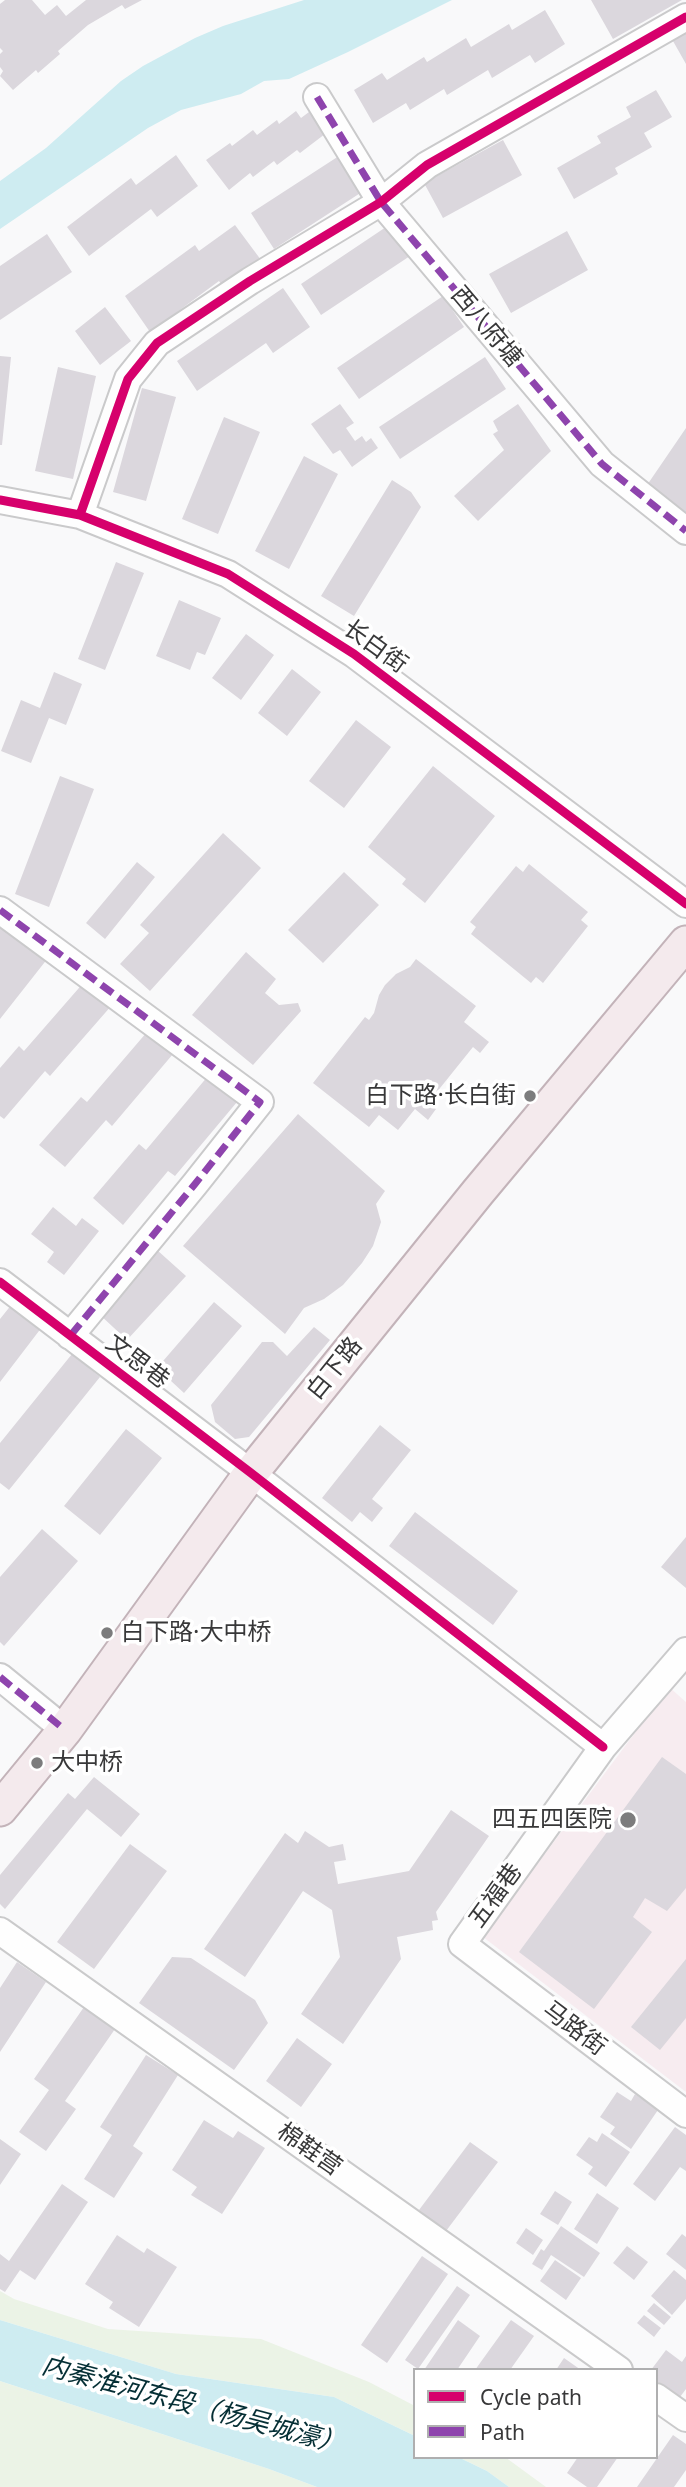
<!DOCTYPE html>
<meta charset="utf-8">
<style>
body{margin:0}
#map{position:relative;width:686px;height:2487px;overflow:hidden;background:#f9f9fa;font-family:"Noto Sans",sans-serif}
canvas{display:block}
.legend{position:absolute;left:413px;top:2368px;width:245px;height:91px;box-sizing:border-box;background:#fff;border:2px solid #afafb0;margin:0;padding:9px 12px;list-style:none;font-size:21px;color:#383839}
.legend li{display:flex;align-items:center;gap:14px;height:35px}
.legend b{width:35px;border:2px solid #afafb0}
</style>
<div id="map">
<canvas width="686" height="2487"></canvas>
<ul class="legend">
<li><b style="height:9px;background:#d6006c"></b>Cycle path</li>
<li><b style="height:9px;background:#8e44ad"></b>Path</li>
</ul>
</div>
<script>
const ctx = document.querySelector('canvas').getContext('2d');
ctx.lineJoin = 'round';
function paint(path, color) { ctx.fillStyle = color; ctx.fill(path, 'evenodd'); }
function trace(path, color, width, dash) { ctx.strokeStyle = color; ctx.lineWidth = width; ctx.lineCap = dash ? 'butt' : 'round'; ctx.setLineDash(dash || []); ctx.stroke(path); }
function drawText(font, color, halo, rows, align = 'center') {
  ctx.font = font + ' "Noto Sans","Noto Sans SC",sans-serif'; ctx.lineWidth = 7; ctx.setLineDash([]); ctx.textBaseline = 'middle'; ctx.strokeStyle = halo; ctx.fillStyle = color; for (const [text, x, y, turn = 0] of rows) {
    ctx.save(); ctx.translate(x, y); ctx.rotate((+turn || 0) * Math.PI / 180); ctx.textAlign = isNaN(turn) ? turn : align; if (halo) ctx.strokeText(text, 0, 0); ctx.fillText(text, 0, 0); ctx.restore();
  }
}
const medical = new Path2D(`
 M669 1687 686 1702V2092L483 1937Z`);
const green = new Path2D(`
 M0 2291 14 2299 108 2329 261 2339 369 2382 415 2406V2436L334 2397 176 2374 0 2320Z
 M0 2381 269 2469 317 2487H0Z
 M458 2457H505L546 2487H509L487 2471Z`);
const water = new Path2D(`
 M304 0H452L348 52 289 79 264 81 241 94 181 110 148 128 0 229V181L46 148 121 81 143 66 195 38 223 26Z
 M0 2320 176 2374 334 2397 415 2436V2457H458L487 2471 509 2487H317L269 2469 0 2381Z`);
const building = new Path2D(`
 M5 0H32L45 15 57 5 66 16 86 0H142L125 9 122 5 88 25 58 51 60 54 38 73 36 70 13 90 0 76 3 71 0 67V54L3 51 0 48V4Z
 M591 0H682L613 39Z
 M545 10 565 44 535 63 530 55 492 78 488 70 447 95 444 89 410 110 406 103 373 123 354 90 382 73 387 80 424 57 427 62 466 38 471 47 509 24 512 30Z
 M686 25V64L669 34Z
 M656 90 672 117 644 133 652 147 615 168 618 174 574 199 557 168 601 143 597 136 631 117 626 107Z
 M296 111 301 118 309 112 325 134 300 153 297 150 277 165 274 161 253 177 250 173 229 190 206 160 230 143 232 146 253 130 257 135 277 120 279 124Z
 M503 140 522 175 443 218 424 183Z
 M342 154 365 190 274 249 251 213Z
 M176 155 198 186 157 217 151 209 89 256 67 227 131 178 136 185Z
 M235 225 261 260 223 287 219 281 150 332 125 296 195 245 199 251Z
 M389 225 410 256 321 315 301 284Z
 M567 231 588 270 511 313 489 274Z
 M47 234 72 272 0 320V266Z
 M283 288 310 327 273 353 266 343 197 391 177 361Z
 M443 296 464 327 359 399 337 368Z
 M105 307 131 341 100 365 75 331Z
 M0 356 11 357 2 445H0Z
 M485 357 506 389 400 459 379 427Z
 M58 367 96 376 73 479 35 471Z
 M142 388 176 397 146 501 113 492Z
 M340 404 354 423 346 428 355 441 362 436 366 442 371 438 378 448 352 467 340 450 333 454 311 424Z
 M518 404 551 451 478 521 454 496 504 450 493 434 498 431 493 421Z
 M224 417 260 432 218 534 182 519Z
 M686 428V520L643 491Z
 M304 456 338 474 289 569 255 551Z
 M392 480 411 492 421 507 354 616 321 596Z
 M116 562 144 573 105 670 78 659Z
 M179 600 221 618 205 655 197 652 190 670 156 656Z
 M246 634 274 655 241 700 212 678Z
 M292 669 321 692 287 736 258 713Z
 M54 672 82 684 66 725 49 718 31 763 1 751 21 700 40 708Z
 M356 720 391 747 344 808 309 781Z
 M433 766 495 816 425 903 402 884 406 879 368 847Z
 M60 776 94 789 49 907 15 894Z
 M223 833 261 868 150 991 120 964 149 933 140 925Z
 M137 862 155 877 105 939 86 923Z
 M529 864 588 912 581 920 588 926 543 983 536 977 531 983 471 934 476 927 470 922 516 866 523 872Z
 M344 872 379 905 323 963 288 930Z
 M0 920 48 958 0 1019Z
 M246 952 276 979 265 993 279 1005 298 1003 301 1011 253 1065 192 1015Z
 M416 959 476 1006 464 1022 489 1042 480 1053 473 1047 428 1103 436 1109 428 1120 415 1109 398 1130 379 1115 369 1127 313 1083 365 1017 369 1020 374 1013 379 995 385 985 396 974 410 967Z
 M85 981 112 1005 50 1076 45 1071 4 1119 0 1116V1068L19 1046 24 1051Z
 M147 1032 173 1054 112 1126 106 1120 65 1167 39 1145 81 1097 87 1102Z
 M208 1076 237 1102 175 1176 168 1171 123 1225 93 1198 139 1144 146 1150Z
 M298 1114 385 1191 376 1204 381 1222 373 1246 362 1263 343 1285 324 1299 304 1308 285 1334 183 1246Z
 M53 1207 76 1226 82 1218 99 1231 64 1275 47 1262 54 1252 31 1234Z
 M157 1250 186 1276 127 1340 99 1314Z
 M214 1302 242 1326 184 1393 157 1368Z
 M12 1304 42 1327 0 1382V1319Z
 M314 1327 330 1340 249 1437 235 1439 215 1422 211 1405 262 1342H273L287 1356Z
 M72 1354 100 1377 9 1490 0 1483V1443Z
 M380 1425 411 1450 372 1499 383 1508 372 1522 360 1512 352 1522 322 1498Z
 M126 1429 162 1458 100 1535 64 1506Z
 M415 1512 518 1591 493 1625 389 1546Z
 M42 1529 78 1561 4 1646 0 1642V1577Z
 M686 1537V1588L661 1567Z
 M662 1757 686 1774V1888L667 1911 645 1898 633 1917 652 1932 594 2009 519 1952Z
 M94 1777 140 1814 121 1837 87 1809 5 1909 0 1904V1875L68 1793 75 1799Z
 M451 1810 489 1836 436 1912 438 1920 432 1921 433 1930 397 1937 401 1959 343 2044 301 2014 340 1957 332 1910 303 1891 245 1977 204 1949 285 1833 298 1843 305 1831 329 1847 343 1844 346 1860 334 1862 338 1884 409 1871Z
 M130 1844 167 1871 94 1969 57 1942Z
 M172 1957 191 1958 255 2000 268 2023 234 2070 139 2003Z
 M686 1959V2018L660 2050 631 2027Z
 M17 1962 46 1982 0 2052V1988Z
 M84 2007 115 2029 65 2101 76 2109 46 2151 19 2132 49 2090 34 2079Z
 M297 2038 332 2064 301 2107 266 2081Z
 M146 2055 178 2075 133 2146 143 2153 114 2198 84 2179 112 2135 100 2127Z
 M617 2092 631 2101 635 2094 658 2110 631 2149 610 2134 615 2127 600 2117Z
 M204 2120 233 2138 238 2131 265 2148 222 2214 191 2195 197 2187 172 2170Z
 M675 2127 686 2135V2171L680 2167 655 2201 633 2184Z
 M602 2133 630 2152 606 2187 588 2174 593 2167 576 2155 589 2137 597 2142Z
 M0 2139 21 2154 0 2185Z
 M470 2142 498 2162 446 2231 419 2210Z
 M62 2184 88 2202 35 2280 20 2270 5 2292 0 2289V2254L9 2261Z
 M555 2191 572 2202 558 2225 540 2214Z
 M597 2193 619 2208 597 2244 574 2229Z
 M561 2226 600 2253 584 2277 551 2255 542 2270 532 2264 541 2249 544 2251Z
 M526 2228 543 2240 533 2255 516 2243Z
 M682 2234 686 2237V2270L666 2254Z
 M117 2235 144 2253 147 2248 177 2267 139 2327 109 2308 113 2302 85 2284Z
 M627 2246 648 2262 634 2280 613 2263Z
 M422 2256 448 2274 387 2363 361 2345Z
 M555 2260 581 2278 566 2300 540 2281Z
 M674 2270 686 2280V2299L672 2315 651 2296Z
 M457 2286 470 2295 418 2369 405 2360Z
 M654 2303 671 2317 664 2325 647 2311Z
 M644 2315 661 2328 654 2337 637 2323Z
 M458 2320 480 2336 457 2370H424Z
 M511 2320 534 2336 510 2370H475Z
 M666 2350 682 2362 686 2356V2389L674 2405 658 2393 663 2386 656 2381V2370H651Z
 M564 2358 581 2370H556Z
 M673 2435 686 2444V2470L674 2487H637Z
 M578 2457H618L597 2487H587L567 2473Z`);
const minor = new Path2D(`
 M317 97 381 202 602 464 686 531
 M0 500 80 515 228 574 354 654 686 904
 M80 515 128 379 157 343 250 281 381 202 427 165 686 17
 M0 910 260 1102 195 1184 70 1336
 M0 1282 251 1473 603 1747
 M686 1651 603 1747 462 1944 686 2114
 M0 1677 65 1730
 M0 1931 619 2370
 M656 2397 686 2418`);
const major = new Path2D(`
 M0 1809 65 1730 251 1473 478 1192 686 943`);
const quiet = new Path2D(`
 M317 97 381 202 602 464 686 531
 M0 910 260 1102 195 1184 70 1336
 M0 1677 65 1730`);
const cycleway = new Path2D(`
 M0 500 80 515 228 574 354 654 686 904
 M80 515 128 379 157 343 250 281 381 202 427 165 686 17
 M0 1282 251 1473 603 1747`);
const markers = [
 [530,1096,7,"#7c7c7d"],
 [107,1633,7,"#7c7c7d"],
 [37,1763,7,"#7c7c7d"],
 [628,1820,9,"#7c7c7d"]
];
const streetNames = [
 ["西八府塘",486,327,50],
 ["长白街",375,647,36],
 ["文思巷",137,1362,37],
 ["白下路",335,1369,-51],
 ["五福巷",496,1896,-54],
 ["马路街",574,2029,37],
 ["棉鞋营",309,2150,35]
];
const poiNames = [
 ["白下路·长白街",516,1096],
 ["白下路·大中桥",121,1633,"left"],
 ["大中桥",51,1763,"left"],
 ["四五四医院",612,1820]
];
const waterNames = [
 ["内秦淮河东段（杨吴城濠）",193,2406,15]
];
paint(medical, '#f7ecf0');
paint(green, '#ebf3e6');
paint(water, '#ceecf1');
paint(building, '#dbd7dd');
trace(minor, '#cacacb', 30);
trace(major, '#c3b3b9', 37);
trace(minor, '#fefefe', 26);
trace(major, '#f4eaed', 33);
trace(quiet, '#8e44ad', 7, [14, 7]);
trace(cycleway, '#d6006c', 9);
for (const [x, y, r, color] of markers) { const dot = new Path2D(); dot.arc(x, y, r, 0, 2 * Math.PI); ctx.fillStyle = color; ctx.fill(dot); trace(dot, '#fff', 2.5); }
drawText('24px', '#383839', '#fff', streetNames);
drawText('24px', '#383839', '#fff', poiNames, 'right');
drawText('italic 26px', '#052f35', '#fff', waterNames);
</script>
